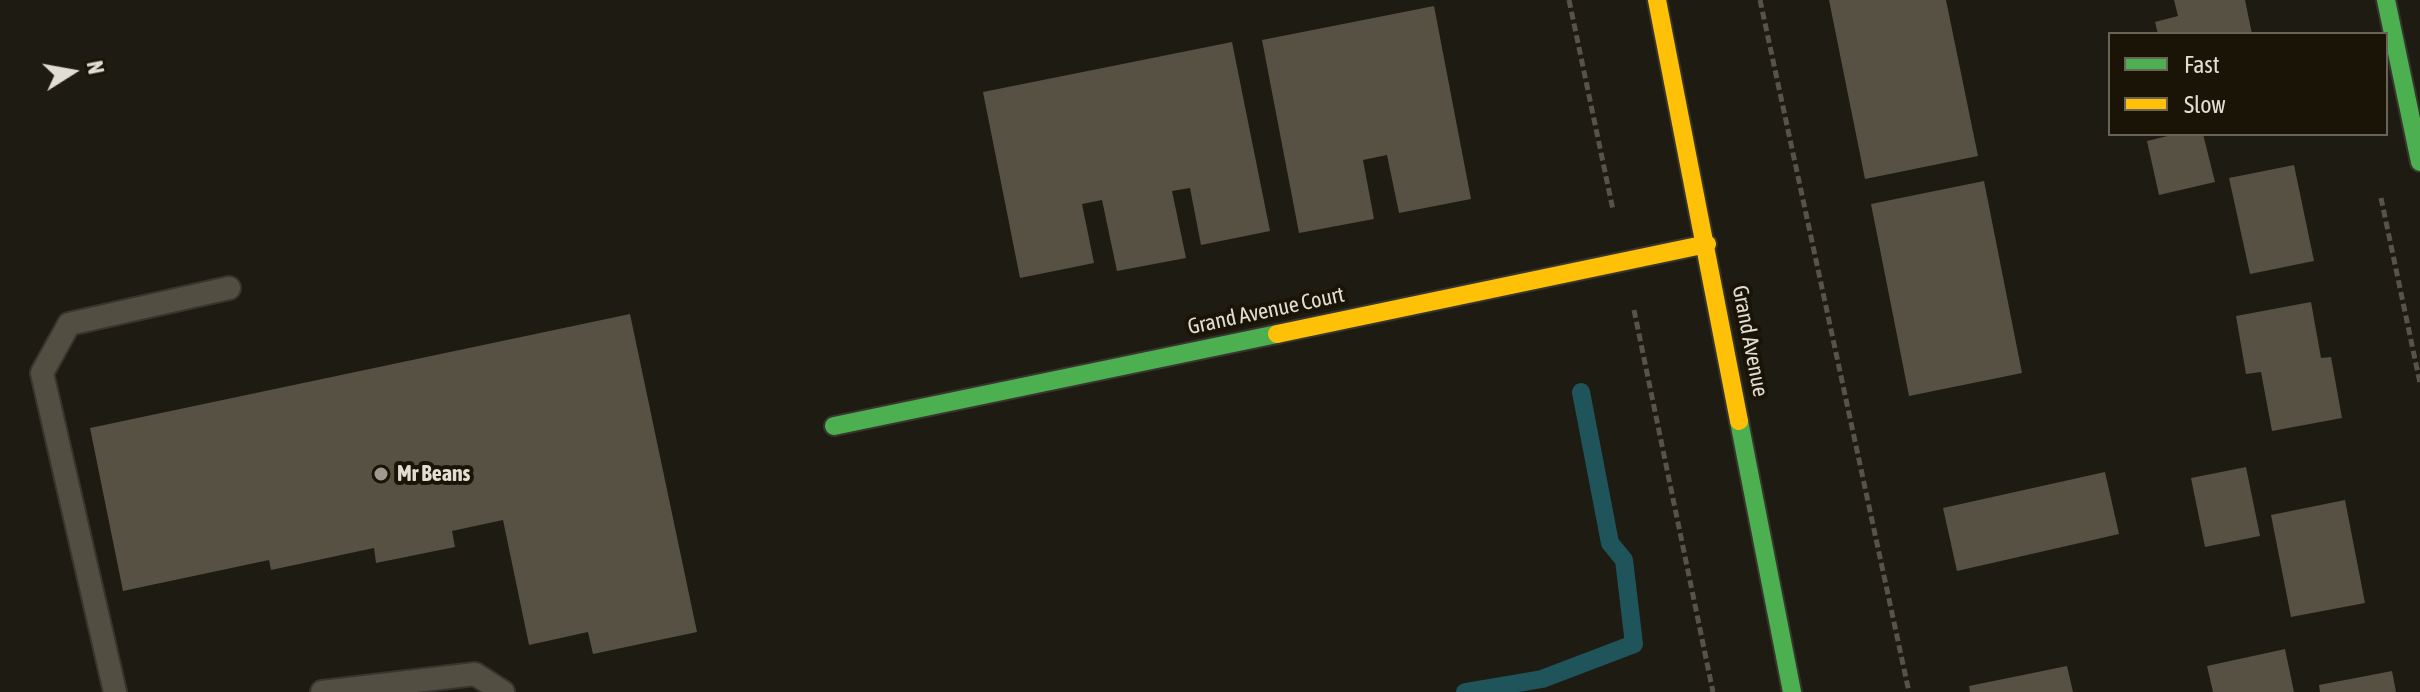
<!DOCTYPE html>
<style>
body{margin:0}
#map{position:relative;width:2420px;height:692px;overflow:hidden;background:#1e1b13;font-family:"Asap Condensed",sans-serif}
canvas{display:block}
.legend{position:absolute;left:2108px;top:32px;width:280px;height:104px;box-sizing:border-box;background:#1a1406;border:2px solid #6a6458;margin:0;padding:10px 14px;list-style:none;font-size:24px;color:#e1ddd3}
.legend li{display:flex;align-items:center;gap:16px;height:40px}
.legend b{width:40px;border:2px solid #6a6458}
.north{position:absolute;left:32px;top:32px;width:80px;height:80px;-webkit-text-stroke:6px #1a1406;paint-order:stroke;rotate:79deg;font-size:22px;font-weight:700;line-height:32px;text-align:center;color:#e1ddd3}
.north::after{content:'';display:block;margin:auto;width:28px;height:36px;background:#e1ddd3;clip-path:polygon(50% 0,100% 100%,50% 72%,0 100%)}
</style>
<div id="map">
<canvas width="2420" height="692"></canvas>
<ul class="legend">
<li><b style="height:10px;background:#4caf50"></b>Fast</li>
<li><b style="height:10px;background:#ffc107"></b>Slow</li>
</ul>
<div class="north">N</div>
</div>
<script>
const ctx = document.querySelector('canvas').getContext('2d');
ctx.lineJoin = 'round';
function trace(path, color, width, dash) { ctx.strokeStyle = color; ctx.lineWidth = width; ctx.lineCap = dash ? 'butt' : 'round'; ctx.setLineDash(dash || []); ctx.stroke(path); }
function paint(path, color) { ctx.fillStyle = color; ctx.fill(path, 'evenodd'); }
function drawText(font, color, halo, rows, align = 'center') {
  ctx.font = font + ' "Asap Condensed",sans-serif'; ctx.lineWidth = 8; ctx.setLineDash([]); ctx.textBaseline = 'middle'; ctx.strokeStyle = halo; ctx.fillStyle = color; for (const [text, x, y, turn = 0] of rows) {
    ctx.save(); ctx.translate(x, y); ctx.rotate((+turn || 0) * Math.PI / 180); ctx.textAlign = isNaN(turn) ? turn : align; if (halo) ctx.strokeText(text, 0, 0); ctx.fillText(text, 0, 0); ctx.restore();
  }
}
const stream = new Path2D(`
 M1465 692 1542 679 1634 644 1624 560 1610 543 1581 392`);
const building = new Path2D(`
 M1829 0H1946L1978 156 1865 179Z
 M2174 0H2245L2252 34H2158L2155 22 2178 16Z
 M1434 6 1471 199 1399 213 1387 155 1363 160 1374 219 1299 233 1262 40Z
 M1232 42 1270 231 1201 245 1190 188 1172 191 1186 258 1117 271 1102 200 1082 204 1094 263 1020 278 983 92Z
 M2176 134H2203L2215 182 2159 195 2147 141Z
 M2294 165 2314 261 2250 274 2229 178Z
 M1984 181 2022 373 1909 396 1871 204Z
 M2311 302 2321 358 2331 357 2342 418 2272 431 2261 372 2246 374 2236 316Z
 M630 314 697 632 593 654 588 632 529 645 503 520 452 531 455 547 376 563 374 548 271 570 269 560 123 591 90 428Z
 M2246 467 2260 536 2205 547 2191 478Z
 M2105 472 2119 534 1957 571 1943 508Z
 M2345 500 2365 603 2291 617 2271 515Z
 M2285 649 2294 692H2213L2207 666Z
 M2067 666 2073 692H1970L1969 686Z
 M2392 671 2396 692H2320L2319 685Z`);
const path = new Path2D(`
 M1569 0 1613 210
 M1760 0 1909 692
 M2381 198 2420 383
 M1634 310 1713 692`);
const lane = new Path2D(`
 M115 692 42 373 69 324 229 288
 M322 692 475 674 503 692`);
const fast = new Path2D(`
 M2386 0 2420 162
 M1739 421 1792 692
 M834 426 1277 334`);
const slow = new Path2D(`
 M1657 0 1739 421
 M1277 334 1707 244`);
const markers = [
 [381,474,8,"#9d9990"]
];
const streetNames = [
 ["Grand Avenue Court",1266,311,-12],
 ["Grand Avenue",1750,341,79]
];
const poiNames = [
 ["Mr Beans",397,474]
];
trace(stream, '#1f545a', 18);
paint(building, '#565143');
trace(lane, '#38352f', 26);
trace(fast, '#38352f', 22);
trace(slow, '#38352f', 22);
trace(path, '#585349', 5, [8, 4]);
trace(lane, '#534e42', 22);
trace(fast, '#4caf50', 18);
trace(slow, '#ffc107', 18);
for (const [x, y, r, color] of markers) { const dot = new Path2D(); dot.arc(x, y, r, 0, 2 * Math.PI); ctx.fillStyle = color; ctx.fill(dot); trace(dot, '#1a1406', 3); }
drawText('22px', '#e1ddd3', '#1a1406', streetNames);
drawText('bold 22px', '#e1ddd3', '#1a1406', poiNames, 'left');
</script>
